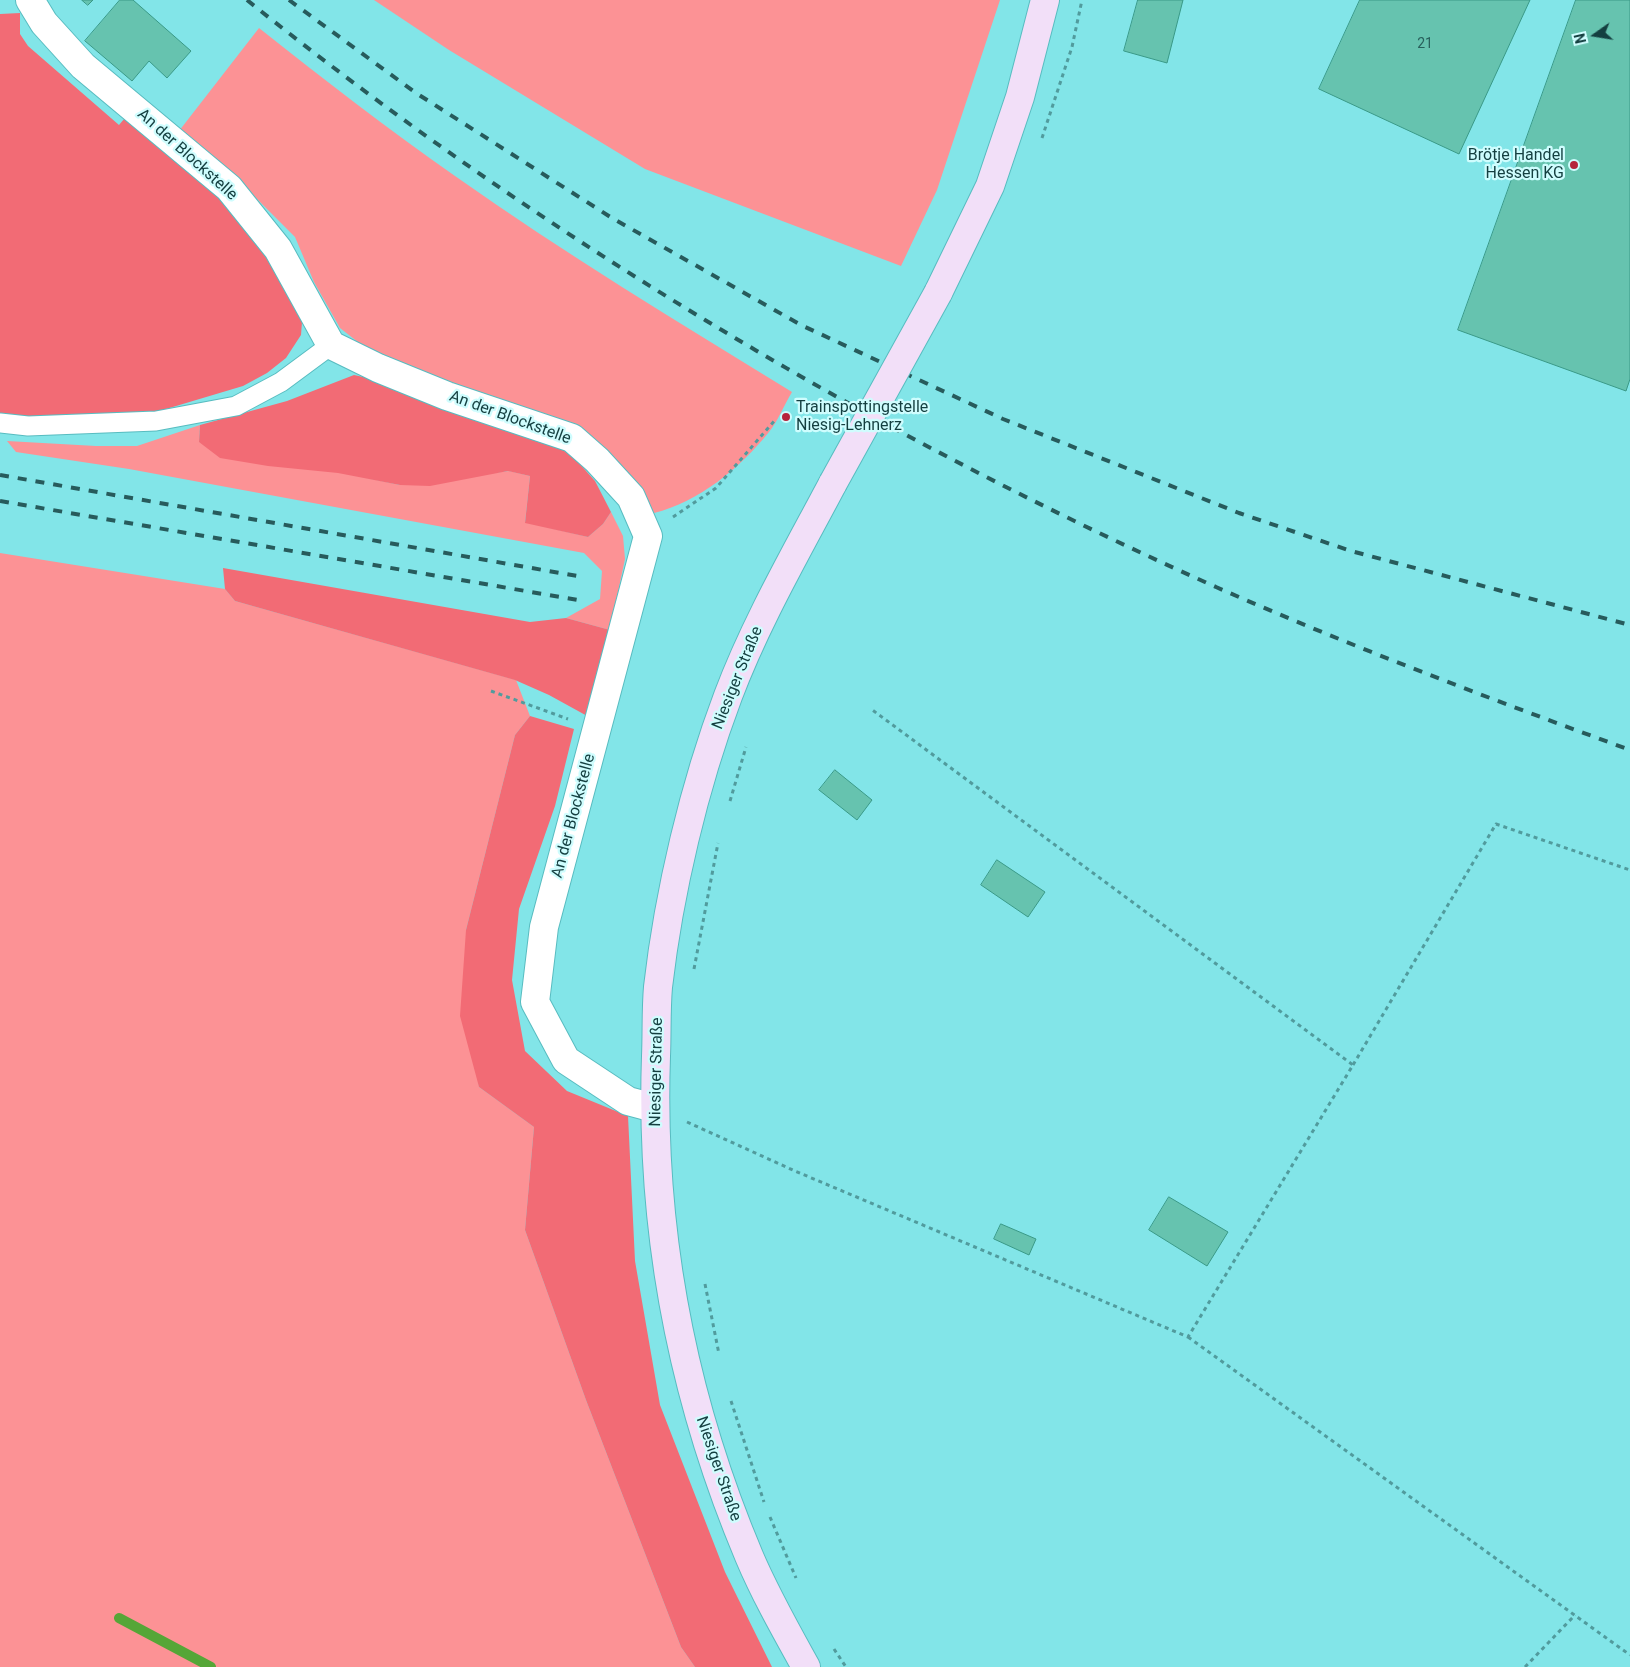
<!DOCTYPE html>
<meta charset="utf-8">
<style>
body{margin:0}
#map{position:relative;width:1630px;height:1667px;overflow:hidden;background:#82e5e8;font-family:Roboto,sans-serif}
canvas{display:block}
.north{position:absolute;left:1570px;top:10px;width:50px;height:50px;-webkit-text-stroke:4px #cffdfe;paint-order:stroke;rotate:257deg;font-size:14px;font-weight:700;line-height:20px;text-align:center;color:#143f40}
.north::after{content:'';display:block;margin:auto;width:18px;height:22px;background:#143f40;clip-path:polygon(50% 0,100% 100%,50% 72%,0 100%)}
</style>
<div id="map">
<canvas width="1630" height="1667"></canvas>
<div class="north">N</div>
</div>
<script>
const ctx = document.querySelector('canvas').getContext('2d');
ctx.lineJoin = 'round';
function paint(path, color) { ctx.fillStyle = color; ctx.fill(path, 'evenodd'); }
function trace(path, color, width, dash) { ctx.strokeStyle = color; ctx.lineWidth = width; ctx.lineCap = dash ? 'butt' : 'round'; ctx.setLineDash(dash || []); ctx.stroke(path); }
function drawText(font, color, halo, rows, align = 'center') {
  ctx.font = font + ' Roboto,sans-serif'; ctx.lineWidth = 4.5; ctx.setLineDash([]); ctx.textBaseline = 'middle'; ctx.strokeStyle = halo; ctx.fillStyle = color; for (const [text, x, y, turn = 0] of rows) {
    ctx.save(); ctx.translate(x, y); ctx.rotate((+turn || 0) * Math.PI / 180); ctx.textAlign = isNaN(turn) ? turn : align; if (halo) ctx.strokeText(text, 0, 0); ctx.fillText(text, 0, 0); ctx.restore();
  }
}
const green = new Path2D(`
 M374 0H1000L937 190 901 266 645 169 449 50Z
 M259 28C323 79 388 129 455 176 564 253 678 322 792 392 784 405 778 421 769 432 740 468 699 502 654 513L645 507 621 466 600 444 573 429 470 393 363 346 340 328 314 282 295 237 255 197 179 131Z
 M200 425 199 442 400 485 509 471 530 476 525 522 588 537 603 524 611 512 623 536 625 559 610 630 566 618 600 599 602 571 584 553 129 469 16 452 7 441 96 446H137Z
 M0 553 225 589 235 601 516 680 530 716 515 735 466 930 479 1087 534 1127 525 1230 586 1400 681 1647 695 1667H0Z`);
const forest = new Path2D(`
 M20 13V34L28 46 119 125 130 112 239 217 303 309 301 335 286 358 267 373 243 386 156 412 15 417 0 415V14Z
 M354 375 382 381 444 410 557 445 578 462 595 481 611 512 603 524 588 537 525 523 530 476 508 471 430 486 400 485 338 473 268 466 220 458 199 442 200 425 287 401Z
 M223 568 530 622 566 618 610 630 589 717 549 695 515 680 235 601 225 589Z
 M530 716 574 729 555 806 519 909 512 980 525 1051 567 1091 628 1116 635 1261 660 1405 725 1572 772 1667H695L681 1647 586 1400 525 1230 534 1127 479 1087 460 1016 466 930 515 735Z`);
const stream = new Path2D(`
 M119 1618 211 1667`);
const building = new Path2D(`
 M82 0H93L88 5Z
 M120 0H133L191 51 167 78 149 61 132 81 85 41Z
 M1138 0H1183L1167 63 1124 51Z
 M1360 0H1530L1459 154 1319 89Z
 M1576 0H1630V379L1626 391 1458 330Z
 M835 770 872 800 857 820 819 790Z
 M997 860 1045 892 1028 917 981 885Z
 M1169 1197 1228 1232 1207 1266 1149 1230Z
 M1001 1224 1036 1239 1029 1255 994 1239Z`);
const path = new Path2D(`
 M1042 138 1072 47 1082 0
 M673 517 716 488 776 419
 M491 691 568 719
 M730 801 746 747
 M694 969 718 843
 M1353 1065 1496 824 1630 870
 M687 1122 795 1171 1188 1337 1353 1065 871 709
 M705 1284 719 1354
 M1188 1337 1630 1655
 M731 1401 764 1502
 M770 1517 796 1578
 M834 1649 846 1667
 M1525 1667 1575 1615`);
const service = new Path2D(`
 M0 423 28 426 156 421 236 406 281 382 331 345`);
const minor = new Path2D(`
 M30 0 44 23 83 66 229 188 278 249 331 345 378 368 447 396 572 438 597 460 631 497 648 536 544 927 535 1002 566 1060 628 1101 654 1108`);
const secondary = new Path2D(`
 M938 293 990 186 1020 97 1045 0
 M806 1667C786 1631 765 1594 749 1556 682 1397 650 1229 656 1056 657 1033 656 1010 658 987 669 892 694 786 728 696 756 622 796 553 833 483`);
const rail = new Path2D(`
 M247 0C542 237 871 433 1216 587 1352 647 1491 699 1630 750
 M289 0 416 93 612 218 801 325 1003 419 1239 513 1351 551 1630 625
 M0 475 583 577
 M0 501 578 600`);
const secondaryBridge = new Path2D(`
 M833 483 938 293`);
const markers = [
 [1574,165,5,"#b6243c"],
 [786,417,5,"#b6243c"]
];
const numberNames = [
 ["21",1425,44]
];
const streetNames = [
 ["An der Blockstelle",187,155,42],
 ["An der Blockstelle",510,418,20],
 ["Niesiger Straße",738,678,-68],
 ["An der Blockstelle",574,816,-75],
 ["Niesiger Straße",657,1072,-89],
 ["Niesiger Straße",718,1469,71]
];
const poiNames = [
 ["Brötje Handel",1564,156],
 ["Hessen KG",1564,174],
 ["Trainspottingstelle",796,408,"left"],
 ["Niesig-Lehnerz",796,426,"left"]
];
paint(green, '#fc9295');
paint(forest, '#f26b75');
trace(stream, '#55a637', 10);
paint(building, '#66c3af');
trace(building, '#3a9987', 1);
trace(service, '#58bcc0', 21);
trace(minor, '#58bcc0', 30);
trace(secondary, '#58bcc0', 30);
trace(path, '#519b9d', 3, [4, 4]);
trace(service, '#fff', 19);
trace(minor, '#fff', 28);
trace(secondary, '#f2dff8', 28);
trace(rail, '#275b5c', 4, [9, 9]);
trace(secondaryBridge, '#58bcc0', 30, []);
trace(secondaryBridge, '#f2dff8', 28);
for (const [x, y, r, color] of markers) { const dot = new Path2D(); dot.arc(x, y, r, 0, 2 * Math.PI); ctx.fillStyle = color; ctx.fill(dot); trace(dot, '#cffdfe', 2); }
drawText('14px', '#28605c', null, numberNames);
drawText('16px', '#143f40', '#cffdfe', streetNames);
drawText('16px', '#143f40', '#cffdfe', poiNames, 'right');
</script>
